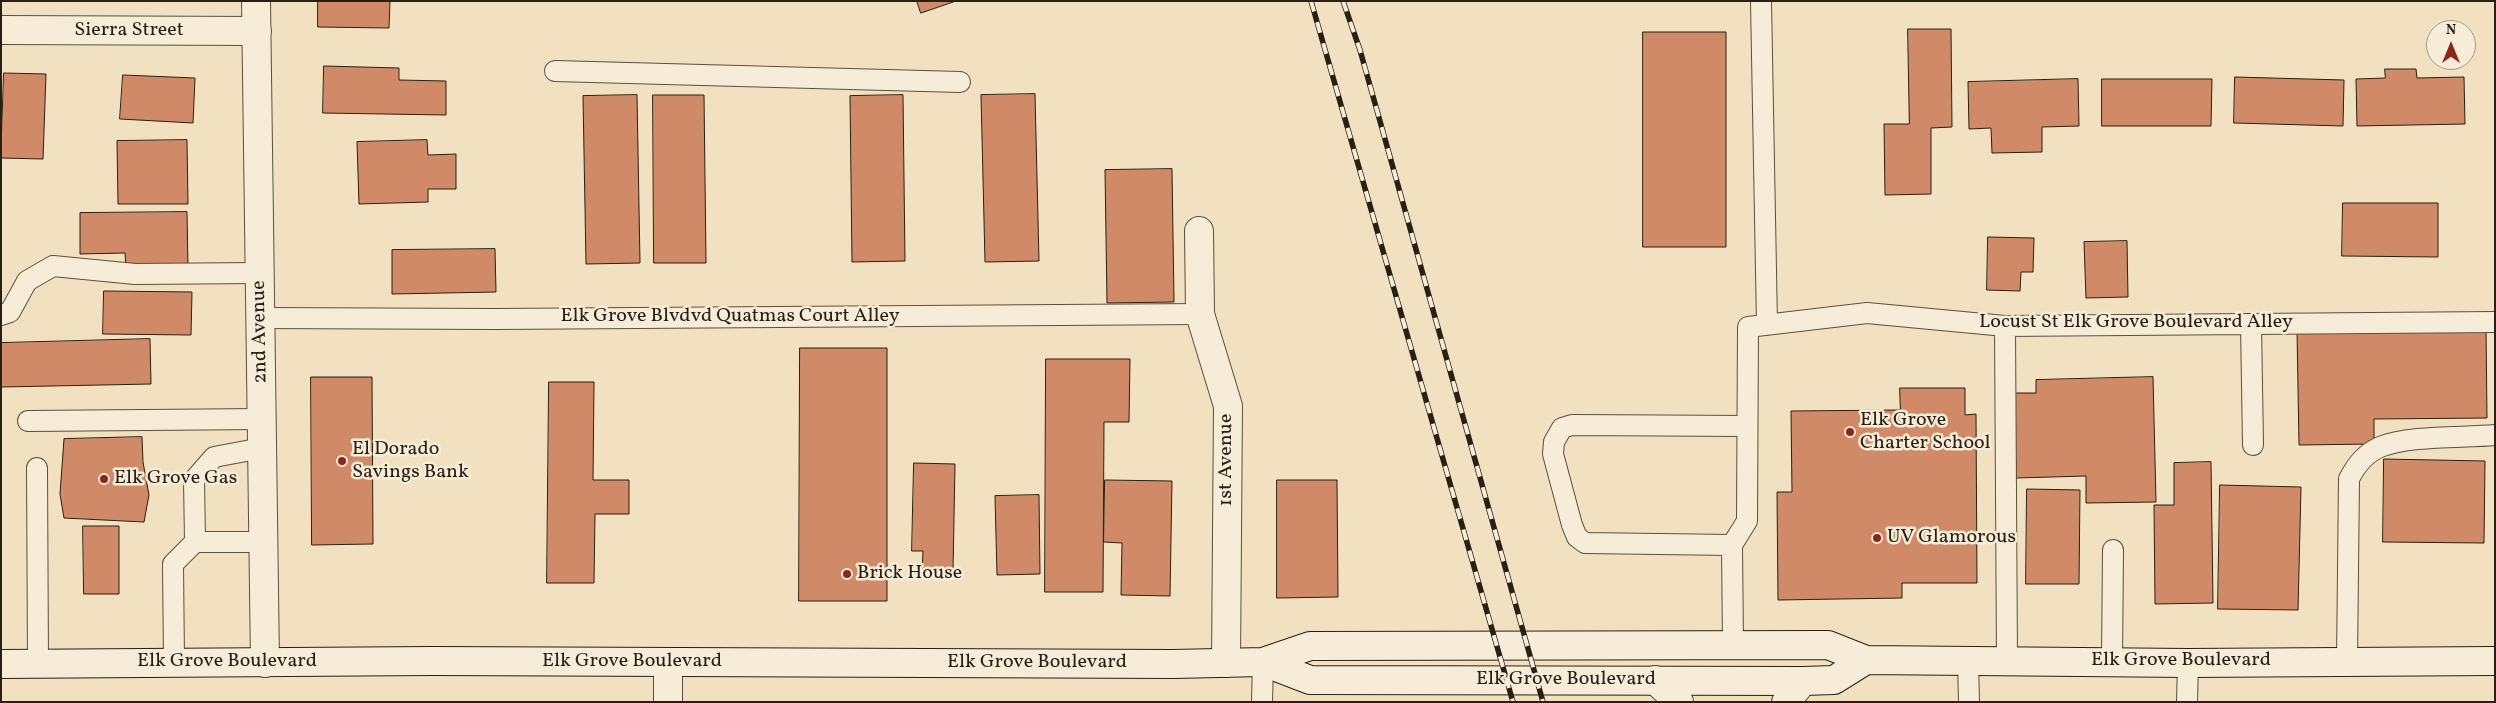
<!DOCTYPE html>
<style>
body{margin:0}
#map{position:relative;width:2496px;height:703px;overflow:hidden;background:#f2e1c1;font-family:Vollkorn,serif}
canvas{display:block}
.frame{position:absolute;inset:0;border:2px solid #291f13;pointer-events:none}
.north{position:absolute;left:2426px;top:20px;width:50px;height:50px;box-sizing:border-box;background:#f7ecd7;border:1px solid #a59a89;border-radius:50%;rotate:0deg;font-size:14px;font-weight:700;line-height:20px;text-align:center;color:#291f13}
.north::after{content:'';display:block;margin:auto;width:18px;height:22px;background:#8f2418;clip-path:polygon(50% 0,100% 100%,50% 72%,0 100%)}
</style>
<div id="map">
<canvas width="2496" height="703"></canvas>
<div class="frame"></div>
<div class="north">N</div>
</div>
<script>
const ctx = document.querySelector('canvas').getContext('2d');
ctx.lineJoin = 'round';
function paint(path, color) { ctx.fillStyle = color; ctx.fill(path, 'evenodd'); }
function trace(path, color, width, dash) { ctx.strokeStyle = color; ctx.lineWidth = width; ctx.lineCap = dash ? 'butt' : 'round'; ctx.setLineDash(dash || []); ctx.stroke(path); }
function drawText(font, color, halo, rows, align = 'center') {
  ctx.font = font + ' Vollkorn,serif'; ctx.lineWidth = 5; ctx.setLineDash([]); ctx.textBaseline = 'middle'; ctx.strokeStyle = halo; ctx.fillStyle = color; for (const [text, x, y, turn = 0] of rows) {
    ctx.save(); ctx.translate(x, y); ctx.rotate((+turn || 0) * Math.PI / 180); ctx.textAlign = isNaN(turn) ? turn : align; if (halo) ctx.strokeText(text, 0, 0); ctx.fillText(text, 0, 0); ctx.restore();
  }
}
const building = new Path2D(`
 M318 1H390L389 28 318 27Z
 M917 1H956L921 13Z
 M1908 29H1951L1952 127 1931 128V194L1885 195 1884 124H1909Z
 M1643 32H1726V247H1643Z
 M324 66 399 68V80L446 81V115L323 113Z
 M2385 69H2416L2417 78 2464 77 2465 124 2357 126 2356 79 2385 78Z
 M4 73 46 74 43 159 1 158Z
 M123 75 195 78 193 123 120 119Z
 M2235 77 2344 80 2343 126 2234 123Z
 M2078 79 2079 126 2042 127V152L1992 153 1991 128 1969 129 1968 82Z
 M2102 79H2212L2211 126H2102Z
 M1035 94 1039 261 985 262 981 95Z
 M637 95 640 263 586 264 583 96Z
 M653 95H704L706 263H654Z
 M903 95 905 261 852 262 850 96Z
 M187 140 188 204H118L117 141Z
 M427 140 428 155 456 154V189H428V202L359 204 357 142Z
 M1172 169 1174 302 1107 303 1105 170Z
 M2343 203H2438V257L2342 256Z
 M187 212 188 266 126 267 125 253 80 254V213Z
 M1988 237 2034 238 2033 272H2021L2020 291 1987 290Z
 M2127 241 2128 297 2086 298 2084 242Z
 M495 249 496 292 392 294V250Z
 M104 291 192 292 191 335 103 334Z
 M2486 328 2487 418 2374 419V444L2299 445 2297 330Z
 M150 339 151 384 1 387V343Z
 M800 348H887V601H799Z
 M1046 359H1130L1129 422H1104L1103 592H1045Z
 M311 377H372L373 544 312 545Z
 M2153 377 2156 502 2086 503V476L2016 478 2014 393H2036V380Z
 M549 382H594L593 480H629V514H595L594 583H547Z
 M1900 388H1965V415L1976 414 1977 583H1902V598L1778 600 1777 492H1792L1791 411 1900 410Z
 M142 437 143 462 149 495 144 522 64 518 60 494 64 439Z
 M2384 459 2485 461 2484 543 2383 542Z
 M2211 462 2213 603 2155 604 2154 505H2174V463Z
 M914 463 955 464 953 571H922L923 551H912Z
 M1105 480 1172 481 1170 596 1121 595 1122 543 1104 542Z
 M1277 480H1337L1338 597 1277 598Z
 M2220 485 2301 487 2298 610 2218 609Z
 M2027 489 2080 490 2079 584H2026Z
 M1039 495 1040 574 997 575 995 496Z
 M83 526H119V594H84Z`);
const lane = new Path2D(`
 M1761 1 1767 325
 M555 71 960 82
 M1 315 10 312 27 281 53 266 135 274 260 273
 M260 318 496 319 1200 314
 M2251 324 2253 445
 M2005 326 2007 661
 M28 421 262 419
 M37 468 38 663
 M195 542 194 480 214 457 262 448
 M1732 545 1585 543 1577 537 1572 525 1553 454 1554 442 1562 428 1572 425 1747 426
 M1733 644 1732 545 1747 521 1748 327 1867 313 2005 326 2495 322
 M1968 661 1969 702
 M2112 661 2113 550
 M2347 661 2349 479C2356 465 2366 453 2380 447 2409 435 2462 438 2495 435
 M174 663 173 564 195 542H263
 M1262 702 1263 662
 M2187 702 2188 663`);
const street = new Path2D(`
 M256 1 265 663
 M1 30 257 31
 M1199 231 1200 314 1228 406 1226 663
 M668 663V702
 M1655 680 1679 702
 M1786 702 1803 681`);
const secondary = new Path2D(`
 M1263 662 1310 680 1803 681 1834 680 1866 660
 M1 664 432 661 1173 664 1263 662 1310 646 1828 645 1866 660 2188 663 2495 661`);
const rail = new Path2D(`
 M1311 1 1513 702
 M1343 1 1360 50 1543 702`);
const markers = [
 [1850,432,5,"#8f2418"],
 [342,461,5,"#8f2418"],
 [104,479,5,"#8f2418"],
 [1877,538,5,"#8f2418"],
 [847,574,5,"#8f2418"]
];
const streetNames = [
 ["Sierra Street",129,31],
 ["Elk Grove Blvdvd Quatmas Court Alley",730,317],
 ["Locust St Elk Grove Boulevard Alley",2136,323],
 ["2nd Avenue",261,332,-91],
 ["1st Avenue",1227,460,-90],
 ["Elk Grove Boulevard",2181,661],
 ["Elk Grove Boulevard",227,662],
 ["Elk Grove Boulevard",632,662],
 ["Elk Grove Boulevard",1037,663],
 ["Elk Grove Boulevard",1566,680]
];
const poiNames = [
 ["Elk Grove",1860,421],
 ["Charter School",1860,444],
 ["El Dorado",352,450],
 ["Savings Bank",352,473],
 ["Elk Grove Gas",114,479],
 ["UV Glamorous",1887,538],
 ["Brick House",857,574]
];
paint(building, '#d18a68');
trace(building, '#291f13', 1);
trace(lane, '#5b503e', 22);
trace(street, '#5b503e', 30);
trace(secondary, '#291f13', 30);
trace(lane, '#f7ecd7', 20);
trace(street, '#f7ecd7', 28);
trace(secondary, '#f7ecd7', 28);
trace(rail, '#291f13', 5.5);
trace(rail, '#f7ecd7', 4, [11]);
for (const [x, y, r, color] of markers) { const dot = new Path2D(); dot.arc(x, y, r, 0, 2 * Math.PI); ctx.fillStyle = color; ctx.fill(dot); trace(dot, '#f7ecd7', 2); }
drawText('20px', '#291f13', '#f7ecd7', streetNames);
drawText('20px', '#291f13', '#f7ecd7', poiNames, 'left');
</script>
